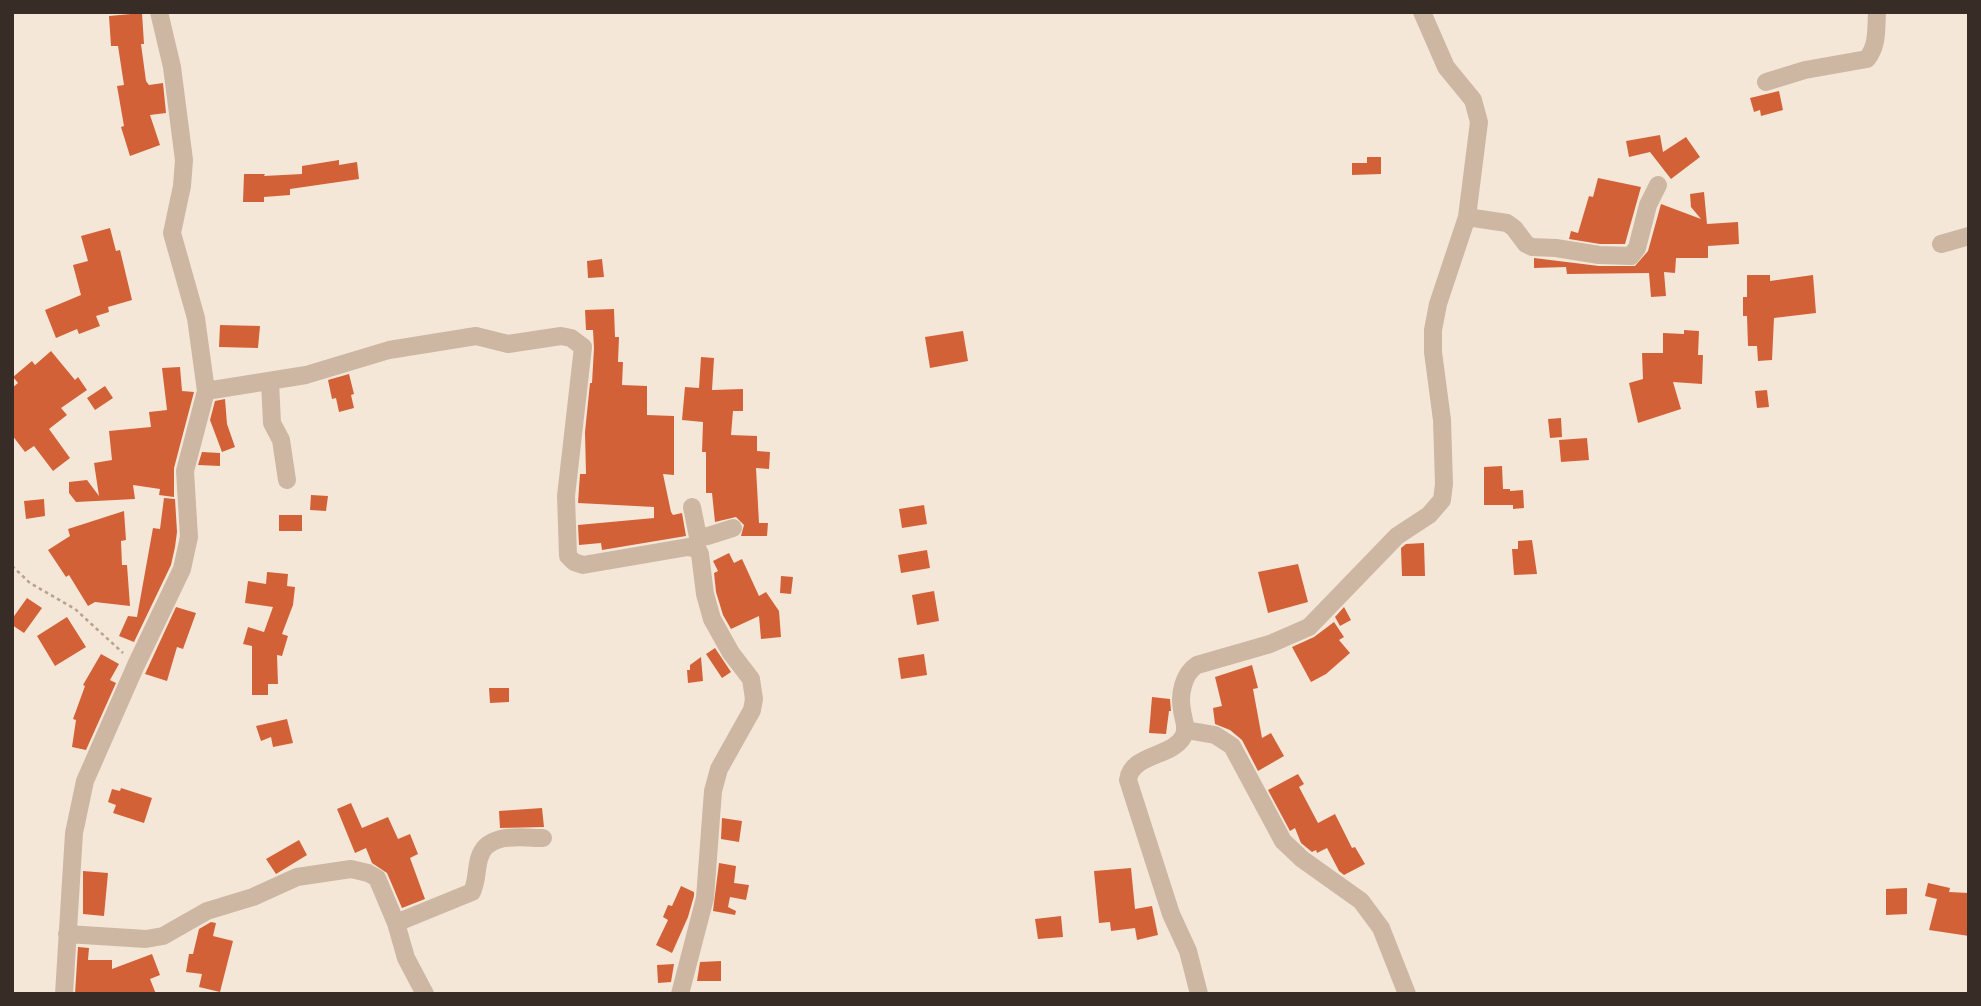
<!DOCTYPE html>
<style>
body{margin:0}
#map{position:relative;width:1981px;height:1006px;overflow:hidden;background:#f4e7d8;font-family:"Work Sans",sans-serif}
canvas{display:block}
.frame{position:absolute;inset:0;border:14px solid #372c26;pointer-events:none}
</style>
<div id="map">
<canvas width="1981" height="1006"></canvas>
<div class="frame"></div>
</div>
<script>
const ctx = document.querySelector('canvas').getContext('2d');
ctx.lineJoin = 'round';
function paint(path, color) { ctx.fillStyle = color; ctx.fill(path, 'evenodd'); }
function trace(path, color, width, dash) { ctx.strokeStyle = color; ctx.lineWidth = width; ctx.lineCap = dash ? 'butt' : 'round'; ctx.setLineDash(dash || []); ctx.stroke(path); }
const building = new Path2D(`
 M142 13 144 44H141L146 81 149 85 163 83 166 113 150 115 160 145 130 156 121 127 124 126 117 86 124 85 118 46H111L109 16Z
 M1779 91 1783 110 1761 116 1760 110 1754 112 1750 98Z
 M1660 135 1663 152 1686 137 1700 157 1671 179 1650 152 1629 157 1626 141Z
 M1367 157H1381V174L1352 175V163H1367Z
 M339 160V165L357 162 359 179 290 189V195L264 197V202H243L244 174H265L264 176 302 174V166Z
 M1598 178 1641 187 1625 244H1600L1569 239 1571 231 1578 233 1589 196 1593 197Z
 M1704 192 1707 224 1738 222 1739 244 1708 246V258H1676L1675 273 1664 272 1666 296 1651 297 1649 273 1567 274 1566 267 1534 268V258L1599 266H1635L1648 251 1661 204 1701 219 1691 207 1690 194Z
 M110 228 116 251 120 250 132 300 108 307 109 312 96 316 100 326 79 334 77 329 56 338 45 310 81 295 73 265 88 261 81 236Z
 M602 259 604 277 588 278 587 261Z
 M1747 275H1770V281L1813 275 1816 313 1774 318 1772 360 1758 361 1757 346H1748L1747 316H1743V297H1747Z
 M614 309 615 337H619L618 362H623L622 385 647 386V415L674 416V475L663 474 671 512 673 515 682 513 686 536 602 550 601 543 579 545 578 525 654 518V507L578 503 580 474H586L585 432 590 383H592L594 348 593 330H586L585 310Z
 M220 325 260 326 258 348 219 347Z
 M1684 330 1699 331 1698 355H1703L1702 384 1673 382 1681 409 1638 423 1629 383 1643 379 1642 353H1663V333L1684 334Z
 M963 331 968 361 930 368 925 337Z
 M51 351 75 380 78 377 87 390 61 408 67 415 49 429 70 458 53 471 34 446 25 452 12 435V388L18 383 13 377 32 361 35 365Z
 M701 357 714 358 712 390 743 389V411H733L731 435 757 436V451L770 452 769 469 756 468 759 523H768L767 536H741L744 525 736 517 715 522 712 493H706V452H702L703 422 682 420 685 387 699 388Z
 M180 367 182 391 194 392 174 468V497L159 495 160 489 133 485 135 499 76 502 69 493V482L87 480 99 496 94 463 112 460 109 431 151 427 149 412 167 410 162 368Z
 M349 374 354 394 351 395 354 408 339 412 336 398 332 399 328 380Z
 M105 386 113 398 95 410 87 398Z
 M1767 390 1769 407 1757 408 1755 391Z
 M225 399 227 424 235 447 222 452 210 420 215 401Z
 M1561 418 1562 437 1550 438 1548 419Z
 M1587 438 1589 460 1561 462 1559 440Z
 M202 452 220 453V466L198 465Z
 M1502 466 1503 489H1510V491L1523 490 1524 508 1513 509V505H1484V467Z
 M311 495 328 496 326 511 310 510Z
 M164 498 175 499 177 532 175 547 171 565 134 642 119 636 128 616 137 617 153 528 160 529Z
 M44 499 45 516 26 519 24 501Z
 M924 505 927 524 902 528 899 509Z
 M124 511 126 540 121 541 122 565H127L130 606 95 602 88 606 69 575 66 577 48 550 70 536 68 529Z
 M279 515H302V531H279Z
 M1532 540 1537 574 1514 575 1512 549H1518V541Z
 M1424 543 1425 576H1402L1401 548 1406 544Z
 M927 550 930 568 901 573 898 555Z
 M729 553 734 563 742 559 759 596 766 592 779 611 781 637 761 639 759 616 731 629 723 615 716 592 714 573 718 571 713 561Z
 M1298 564 1308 602 1268 613 1258 572Z
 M267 572 288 574 287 586 295 587 293 605 282 634 288 636 282 656 277 655 278 684H268V695H252V646L243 644 248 627 264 632 273 607 245 603 248 581 266 584Z
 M781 576 793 577 791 594 780 593Z
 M934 591 939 621 917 625 912 595Z
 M27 598 42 608 24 633 12 625V619Z
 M176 607 196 613 183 649 177 647 167 681 145 674Z
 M1344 607 1351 620 1340 626 1335 617Z
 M67 617 86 647 55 666 37 636Z
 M1334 622 1344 637 1339 640 1350 653 1326 674 1311 682 1292 647 1314 637Z
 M715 648 731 672 722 678 706 654Z
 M101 654 119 664 110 680 116 683 86 750 72 747 76 720 73 719 85 686 83 685Z
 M924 654 927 675 901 679 898 658Z
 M701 657 703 681 688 683 687 670H690V665Z
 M1252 665 1258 688 1253 689 1262 738 1271 733 1284 756 1258 771 1242 740 1230 730 1215 724 1213 708 1222 706 1215 677Z
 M489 688H509V702L490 703Z
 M1152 697 1170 699 1171 711H1169L1166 734 1149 733Z
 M287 719 293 743 273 747 271 737 261 741 256 726Z
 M1298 774 1304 784 1299 787 1318 823 1335 814 1352 848 1355 847 1365 864 1344 875 1339 871 1327 848 1317 853 1316 850 1312 852 1301 843 1295 828 1290 831 1268 790Z
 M121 788 152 798 144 823 113 813 116 805 108 802 112 789 120 791Z
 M351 803 362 828 388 817 398 839 410 834 418 854 410 858 425 899 402 908 387 873 372 863 366 848 355 853 337 809Z
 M542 808 544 827 500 828 499 811Z
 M722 818 742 821 739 842 721 839Z
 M299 840 307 855 276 874 266 859Z
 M719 863 736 866 734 883 749 885 746 900 730 897 728 907 736 911 735 915 713 911Z
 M1131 868 1135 909 1152 906 1158 935 1137 940 1135 928 1111 931 1110 922 1099 923 1094 871Z
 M83 871 108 873 104 916 83 914Z
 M1928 883 1950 888 1949 892 1969 893V936L1929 930 1937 899 1925 896Z
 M681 886 694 892V896L688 917 672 953 656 945 668 920 663 917 668 905 672 906Z
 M1907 888V914L1886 915V889Z
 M1061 916 1063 937 1038 939 1035 919Z
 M211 922 216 923 213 936 233 941 220 992 199 987 202 974 186 972 189 954H193L199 929Z
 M78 947 89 948 88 960H112V969L152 954 160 975 150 979 156 994H75Z
 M721 961V981H697L700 962Z
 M674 964 671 982 658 983 657 965Z`);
const path = new Path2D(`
 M12 566 30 583 75 609 123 653`);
const minor = new Path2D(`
 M1766 82 1805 70 1867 59C1878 45 1876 29 1877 12
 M1467 217 1507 223 1514 228 1526 244 1532 247 1556 248 1599 255 1631 256 1637 248 1648 205 1658 185
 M1941 244 1969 236
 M270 382 272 423 281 440 287 480
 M206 391 306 375 389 350 476 336 508 344 561 336 571 338 583 347 566 496 568 556 574 562 583 565 688 547 697 549 700 554 705 594 712 619 731 653 751 679 754 699 752 710 719 769 713 791 705 898 680 994
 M692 507 698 537 697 549
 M698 537 708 536 733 528
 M1186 730 1215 735 1232 746 1283 841 1302 859 1361 901 1381 928 1407 994
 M396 923 472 892C477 881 476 871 479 859 486 831 522 838 543 838
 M67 934 146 939 163 936 207 911 253 897 297 877 351 869 368 873 377 878 396 923 406 958 425 994
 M64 994 74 833 85 781 136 665 182 569 189 537 185 471 206 391 196 318 172 233 182 186 184 160 172 67 159 12
 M1199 994 1188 951 1171 914 1128 780C1131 754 1172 757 1183 737 1188 727 1183 720 1182 710 1179 695 1183 674 1197 665L1270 644 1309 627 1397 536 1429 515 1442 500 1444 484 1442 420 1433 352V330L1438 304 1467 217 1479 122 1473 100 1446 67 1422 12`);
paint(building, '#d36137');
trace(path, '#b9a18d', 2.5, [3.5, 3.5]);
trace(minor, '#cdb7a3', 18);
</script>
